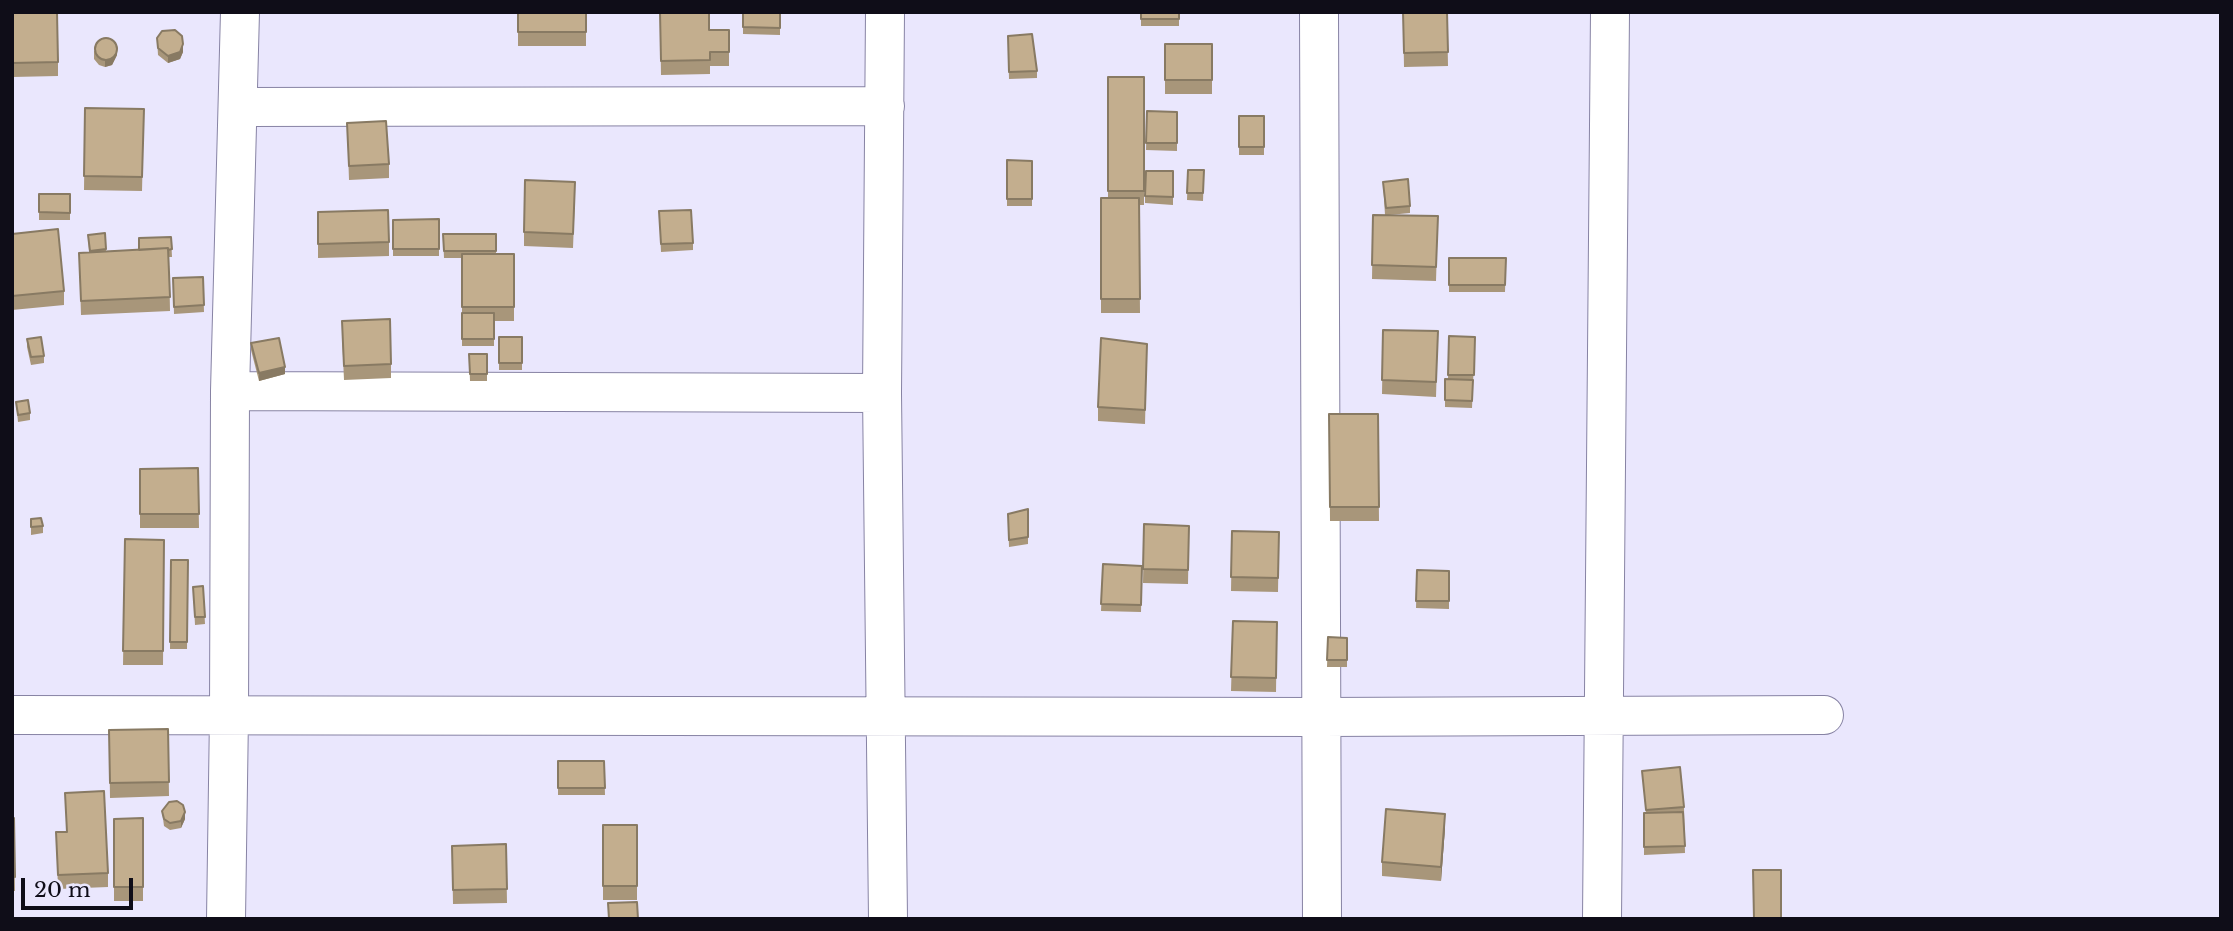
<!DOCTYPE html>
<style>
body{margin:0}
#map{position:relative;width:2233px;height:931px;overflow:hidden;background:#eae7fd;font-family:"Libre Baskerville",serif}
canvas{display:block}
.frame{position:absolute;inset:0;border:14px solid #0f0d18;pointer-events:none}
.scale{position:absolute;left:21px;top:878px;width:112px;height:32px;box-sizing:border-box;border:4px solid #0f0d18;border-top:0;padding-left:9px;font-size:21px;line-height:24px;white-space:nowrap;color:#0f0d18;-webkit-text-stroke:5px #eae7fd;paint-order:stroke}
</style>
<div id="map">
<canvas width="2233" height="931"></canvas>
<div class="frame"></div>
<div class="scale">20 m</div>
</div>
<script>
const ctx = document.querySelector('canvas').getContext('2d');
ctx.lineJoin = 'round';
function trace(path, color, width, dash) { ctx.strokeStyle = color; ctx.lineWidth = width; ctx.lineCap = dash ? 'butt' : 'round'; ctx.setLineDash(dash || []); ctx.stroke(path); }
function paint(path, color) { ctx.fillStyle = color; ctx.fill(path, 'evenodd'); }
const minor = new Path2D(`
 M885 12 882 393 888 919
 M1319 12 1322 919
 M238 107 885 106
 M230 391 882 393
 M12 715 1321 717 1824 715
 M226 919 229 715 230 391 240 12
 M1602 919 1610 12`);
const wall = new Path2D(`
 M12 12 58 62V76L12 77Z
 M518 12H586V46H518Z
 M660 12 709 30H729V66H710V74L661 75Z
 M743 12H780V35L743 34Z
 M1141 12H1179V26H1141Z
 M1403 12H1447L1448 66 1404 67Z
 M1008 36 1037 71V78L1009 79Z
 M157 38 183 52 180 59 168 63 158 55Z
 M1165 44H1212V94H1165Z
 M94 51 117 55 112 65 105 67 99 65 94 59Z
 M1108 77H1144V205H1139L1140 313H1101V198H1108Z
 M85 108 144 109 142 191 84 190Z
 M1147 111 1177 112V151L1146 150Z
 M1239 116H1264V155H1239Z
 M347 123 389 164V178L349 180Z
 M1007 160 1032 161V206H1007Z
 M1188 170H1204L1203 201 1187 200Z
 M1173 171V205L1145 203V196Z
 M1383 182 1410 206V213L1389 215 1438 216 1436 281 1372 279 1373 215H1385Z
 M39 194 70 213V220H39Z
 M575 196 573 248 524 246V232Z
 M659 211 693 243V250L661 252Z
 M318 212 389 242V256L318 258Z
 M439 219V256H393V220Z
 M105 233 106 251 139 250 171 237 172 257H169L170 311 81 315 79 253 89 252 88 235Z
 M12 234 64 291V305L12 310Z
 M443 234H496V254H514V321H494V346H462V258H444Z
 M1449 258H1506L1505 292H1449Z
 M203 277 204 312 174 314 173 278Z
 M1383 330 1438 331 1436 397 1382 394Z
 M342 335 391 364V378L344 380Z
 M1449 336 1475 337 1472 408 1445 407V379H1448Z
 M499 337H522V370H499Z
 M27 339 44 356V363L31 365 27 347Z
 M251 343 285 374 259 381 251 350Z
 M1147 344 1145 424 1098 421V407Z
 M469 354H487V381H470Z
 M16 402 30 413V420L18 422Z
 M1329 414H1378L1379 521H1330Z
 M198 468 199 528H140V469Z
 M1028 509V544L1009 547 1008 514Z
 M31 519 43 526V533L31 535Z
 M1144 524 1189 526 1188 584 1143 583Z
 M1232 531 1279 532 1278 592 1231 591Z
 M125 539 164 540 163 665H123Z
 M171 560H188L187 649H170Z
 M1103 564 1142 566 1141 612 1101 611Z
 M1417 570 1449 571V609L1416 608Z
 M203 586 205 624 195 625 193 587Z
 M1233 621 1277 622 1276 692 1231 691Z
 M1328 637 1347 638V667H1327Z
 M168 729 169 796 110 798 109 730Z
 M558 761H604L605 795H558Z
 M1642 771 1684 807 1685 853 1644 855V813H1646Z
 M65 793 108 873V887L58 889 56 832H67Z
 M12 804 13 818H14L15 891H12Z
 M162 811 185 819 181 828 170 830 164 826Z
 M143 818V901H114V819Z
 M603 825H637V900H603Z
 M1445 828 1441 881 1382 876V862Z
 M506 844 507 903 453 904 452 846Z`);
const shadedWall = new Path2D(`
 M183 44V52L180 59 168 63V56Z
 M117 48V55L112 65 105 67V60Z
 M285 367V374L259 381V373Z
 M185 812V819L181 828V821Z
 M1445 814V828L1441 881V867Z`);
const building = new Path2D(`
 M12 12H57L58 62 12 63Z
 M518 12H586V32H518Z
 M660 12H709V30H729V52H710V60L661 61Z
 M743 12H780V28L743 27Z
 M1141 12H1179V19H1141Z
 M1403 12H1447L1448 52 1404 53Z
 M175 30 182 36 183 44 180 52 168 56 158 48 157 38 162 31Z
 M1032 34 1037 71 1009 72 1008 36Z
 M95 49a11 11 0 1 1 22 0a11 11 0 1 1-22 0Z
 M1165 44H1212V80H1165Z
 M1108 77H1144V191H1108Z
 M85 108 144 109 142 177 84 176Z
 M1147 111 1177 112V143H1146Z
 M1239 116H1264V147H1239Z
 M386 121 389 164 349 166 347 123Z
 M1007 160 1032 161V199H1007Z
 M1188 170H1204L1203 193H1187Z
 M1146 171H1173V197L1145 196Z
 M1408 179 1410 206 1386 208 1383 182Z
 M525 180 575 182 573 234 524 232Z
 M39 194H70V213L39 212Z
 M1101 198H1139L1140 299H1101Z
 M388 210 389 242 318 244V212Z
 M691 210 693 243 661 244 659 211Z
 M1373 215 1438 216 1436 267 1372 265Z
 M439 219V249H393V220Z
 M58 229 64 291 12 296V234Z
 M105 233 106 249 90 251 88 235Z
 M443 234H496V251H444Z
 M171 237 172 249 168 250V248L139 250V238Z
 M168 248 170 297 81 301 79 253Z
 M462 254H514V307H462Z
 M1449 258H1506L1505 285H1449Z
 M203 277 204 305 174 307 173 278Z
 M462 313H494V339H462Z
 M390 319 391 364 344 366 342 321Z
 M1383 330 1438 331 1436 382 1382 380Z
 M1449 336 1475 337 1474 375H1448Z
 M41 337 44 356 31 357 27 339Z
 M499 337H522V363H499Z
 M279 338 285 367 259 373 251 343Z
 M1101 338 1147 344 1145 410 1098 407Z
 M469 354H487V374H470Z
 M1445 379 1473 380 1472 401 1445 400Z
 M28 400 30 413 18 415 16 402Z
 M1329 414H1378L1379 507H1330Z
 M198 468 199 514H140V469Z
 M1028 509V537L1009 540 1008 514Z
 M41 518 43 526 31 527V519Z
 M1144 524 1189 526 1188 570 1143 569Z
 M1232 531 1279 532 1278 578 1231 577Z
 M125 539 164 540 163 651H123Z
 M171 560H188L187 642H170Z
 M1103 564 1142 566 1141 605 1101 604Z
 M1417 570 1449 571V601H1416Z
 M203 586 205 617H195L193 587Z
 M1233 621 1277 622 1276 678 1231 677Z
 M1328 637 1347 638V660H1327Z
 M168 729 169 782 110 783 109 730Z
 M558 761H604L605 788H558Z
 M1680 767 1684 807 1646 810 1642 771Z
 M104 791 108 873 58 875 56 832H67L65 793Z
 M177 801 183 805 185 812 181 821 170 823 164 819 162 811 169 802Z
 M1386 809 1445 814 1441 867 1382 862Z
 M1683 812 1685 846 1644 847V813Z
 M12 818H14L15 877H12Z
 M143 818V887H114V819Z
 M603 825H637V886H603Z
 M506 844 507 889 453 890 452 846Z
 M1753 870H1781V919H1754Z
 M637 902 638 919H609L608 903Z`);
trace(minor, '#8783a4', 40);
trace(minor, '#fff', 38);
paint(wall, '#a8967a');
paint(shadedWall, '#887a63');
paint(building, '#c3ae8e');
trace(building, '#887a63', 2);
</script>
